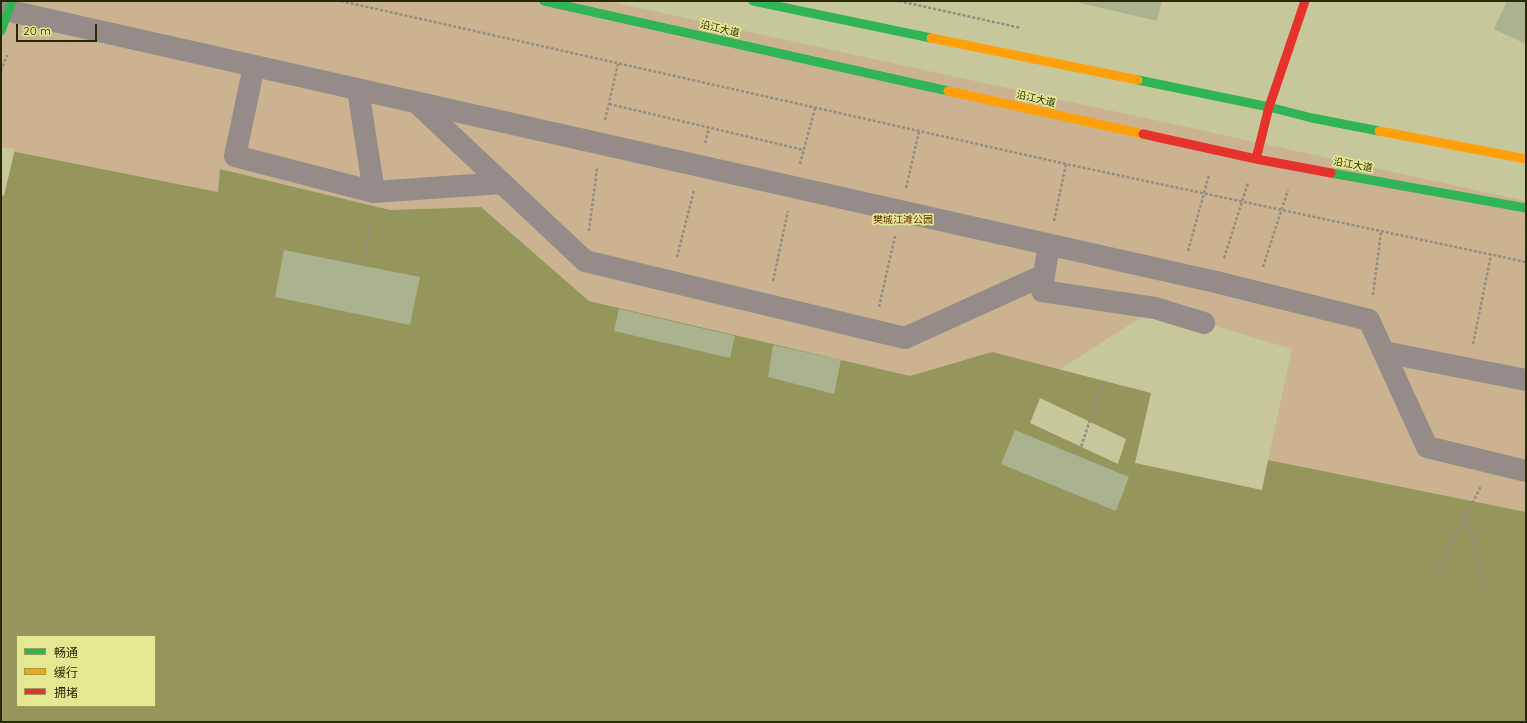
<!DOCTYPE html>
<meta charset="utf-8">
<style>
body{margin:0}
#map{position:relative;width:1527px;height:723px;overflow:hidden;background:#c6c79a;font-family:Quicksand,"Noto Sans SC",sans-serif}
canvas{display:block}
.frame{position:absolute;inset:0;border:2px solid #292905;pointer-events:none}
.legend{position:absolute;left:16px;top:635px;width:140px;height:72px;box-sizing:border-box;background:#e4e892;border:1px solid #999c5a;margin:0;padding:5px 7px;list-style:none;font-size:12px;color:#292905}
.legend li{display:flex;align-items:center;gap:8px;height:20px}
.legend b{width:20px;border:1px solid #999c5a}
.scale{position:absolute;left:16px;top:24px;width:81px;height:18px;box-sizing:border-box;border:2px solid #292905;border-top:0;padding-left:5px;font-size:12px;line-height:14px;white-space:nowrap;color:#292905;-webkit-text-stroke:3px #e4e892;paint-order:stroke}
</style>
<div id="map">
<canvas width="1527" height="723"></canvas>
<div class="frame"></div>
<ul class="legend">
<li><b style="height:5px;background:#30b455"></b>畅通</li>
<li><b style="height:5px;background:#ff9f0a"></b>缓行</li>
<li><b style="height:5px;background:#e5322d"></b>拥堵</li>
</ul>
<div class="scale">20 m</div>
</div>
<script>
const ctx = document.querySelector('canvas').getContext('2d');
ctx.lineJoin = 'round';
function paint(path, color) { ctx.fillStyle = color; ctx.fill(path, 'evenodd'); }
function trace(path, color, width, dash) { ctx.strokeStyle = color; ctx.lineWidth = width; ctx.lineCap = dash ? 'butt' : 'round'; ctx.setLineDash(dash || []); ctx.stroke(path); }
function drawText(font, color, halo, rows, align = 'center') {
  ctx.font = font + ' Quicksand,"Noto Sans SC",sans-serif'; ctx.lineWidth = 3.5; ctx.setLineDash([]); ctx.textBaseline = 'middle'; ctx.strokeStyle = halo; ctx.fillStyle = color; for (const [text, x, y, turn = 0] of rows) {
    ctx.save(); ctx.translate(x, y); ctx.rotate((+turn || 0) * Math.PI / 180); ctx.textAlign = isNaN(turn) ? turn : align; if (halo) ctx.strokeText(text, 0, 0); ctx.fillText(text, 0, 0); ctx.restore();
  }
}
const green = new Path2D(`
 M1 1H607L1526 201V512L1268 460 1292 349 1155 308 1059 370 992 353 910 376 589 301 481 207 390 210 220 169 218 192 1 149Z`);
const water = new Path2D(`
 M1 149 218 192 220 169 390 210 481 207 589 301 910 376 992 352 1151 393 1135 463 1262 490 1268 460 1526 512V722H1ZM17 636H155V706H17Z`);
const pier = new Path2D(`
 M1 147 15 149 4 196 1 195Z
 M1040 398 1126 439 1118 464 1030 423Z`);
const building = new Path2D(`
 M1072 1H1162L1157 21Z
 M1507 1H1526V44L1494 29Z
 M284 250 420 277 410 325 275 297Z
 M619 309 735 336 730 358 614 331Z
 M773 345 841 360 834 394 768 377Z
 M1015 430 1129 477 1116 511 1001 464Z`);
const path = new Path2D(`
 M341 1 1066 164 1526 262
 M899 1 1021 28
 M609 104 804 150
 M605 120 618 64
 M705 143 709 128
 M800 164 815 108
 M906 188 919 132
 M1054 221 1066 164
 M589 231 597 168
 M1188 251 1209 175
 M677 257 694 190
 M1224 258 1248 183
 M363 266 371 216
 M1263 267 1288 190
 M773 281 788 211
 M1373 295 1381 232
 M879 307 895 236
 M1473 344 1491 255
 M1078 456 1103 381
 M1466 517 1486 587
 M1434 579 1481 486`);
const street = new Path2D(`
 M1 9 1216 282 1369 320 1427 447 1526 471
 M254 66 235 156 374 192 502 183
 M358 90 374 192
 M417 103 585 261 905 338 1044 275 1049 245
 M1044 275 1042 291 1155 308 1204 323
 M1384 352 1526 380`);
const fast = new Path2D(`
 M544 1 948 91
 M753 1 931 38
 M1138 80 1269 107 1312 118 1379 131
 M1331 173 1526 208`);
const slow = new Path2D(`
 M931 38 1138 80
 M948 91 1143 134
 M1379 131 1526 159`);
const jam = new Path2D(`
 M1143 134 1256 159 1331 173
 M1256 159 1269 107 1305 1`);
const pathBridge = new Path2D(`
 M1 71 7 55`);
const fastBridge = new Path2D(`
 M1 31 12 1`);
const streetNames = [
 ["沿江大道",720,29,13],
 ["沿江大道",1036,99,13],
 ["沿江大道",1353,165,10]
];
const parkNames = [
 ["樊城江滩公园",903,220]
];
paint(green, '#cbb290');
paint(water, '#94965b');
paint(pier, '#c6c79a');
paint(building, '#aab28f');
trace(path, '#938e81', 2.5, [3, 2]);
trace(street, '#958c89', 22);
trace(fast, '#30b455', 9);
trace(slow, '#ff9f0a', 9);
trace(jam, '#e5322d', 9);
trace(pathBridge, '#938e81', 2.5, [3, 2]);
trace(fastBridge, '#30b455', 9);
drawText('10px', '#292905', '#e4e892', streetNames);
drawText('10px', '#612a00', '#e4e892', parkNames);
</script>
